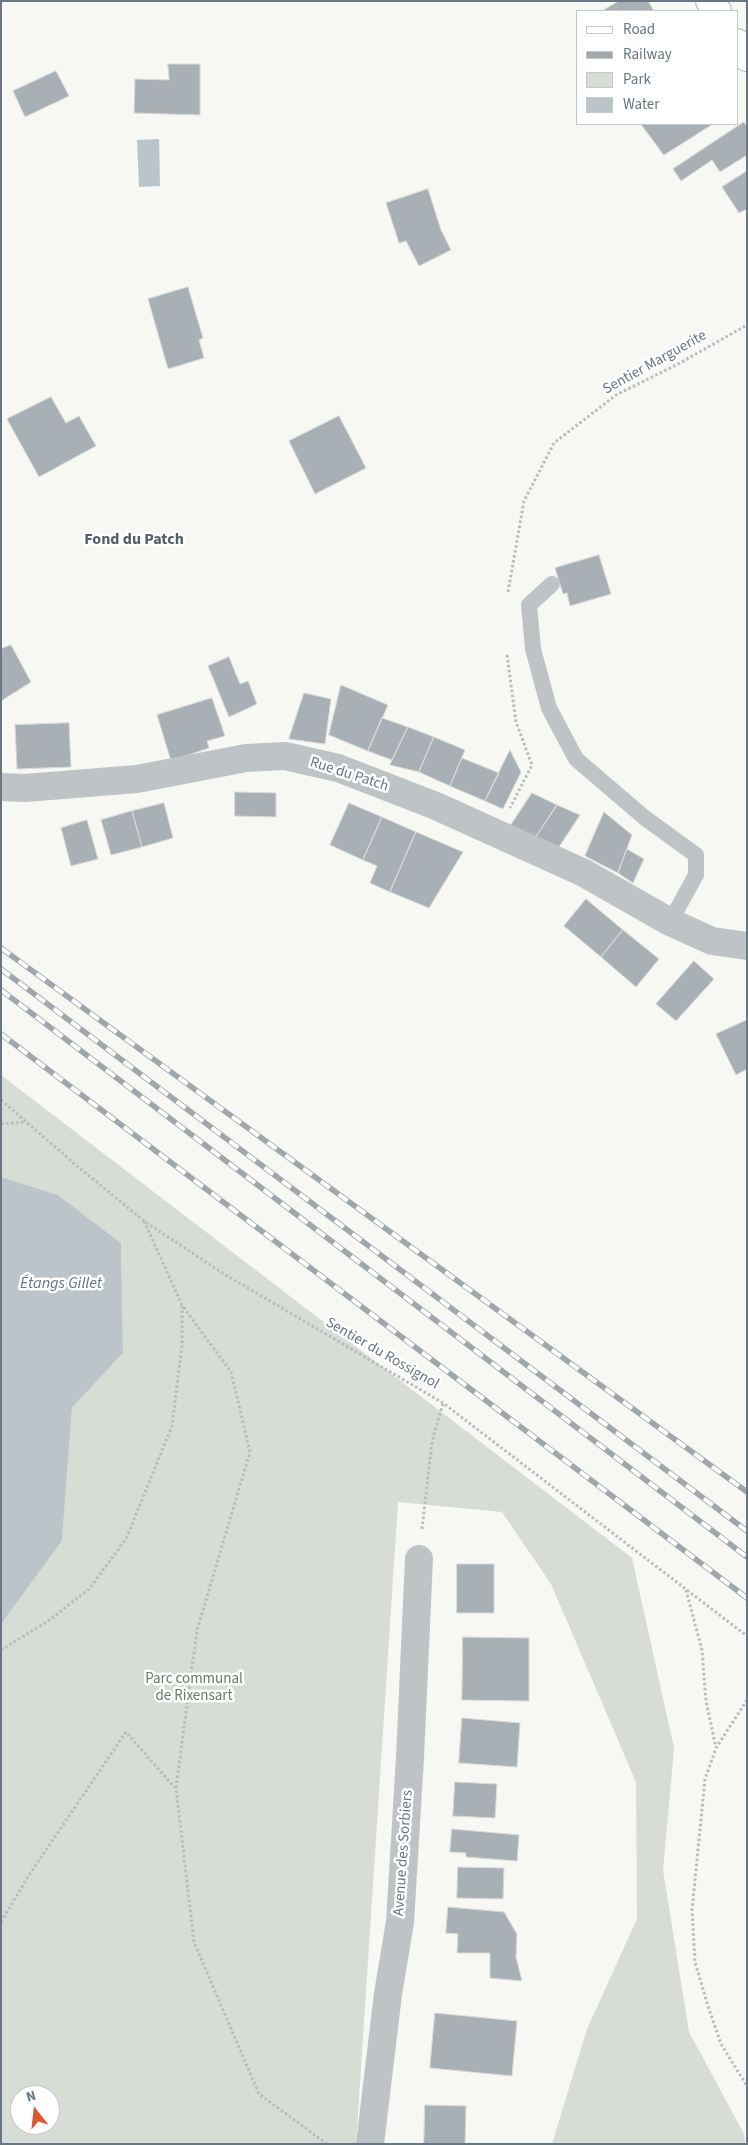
<!DOCTYPE html>
<meta charset="utf-8">
<style>
body{margin:0}
#map{position:relative;width:748px;height:2145px;overflow:hidden;background:#f7f7f4;font-family:"Source Sans 3",sans-serif}
canvas{display:block}
.frame{position:absolute;inset:0;border:2px solid #687784;pointer-events:none}
.legend{position:absolute;left:576px;top:10px;width:162px;height:115px;box-sizing:border-box;background:#fff;border:1px solid #c3c9ce;margin:0;padding:6px 9px;list-style:none;font-size:15px;color:#687784}
.legend li{display:flex;align-items:center;gap:10px;height:25px}
.legend b{width:25px;border:1px solid #c3c9ce}
.north{position:absolute;left:10px;top:2085px;width:50px;height:50px;box-sizing:border-box;background:#fff;border:1px solid #c3c9ce;border-radius:50%;rotate:344deg;font-size:14px;font-weight:700;line-height:20px;text-align:center;color:#687784}
.north::after{content:'';display:block;margin:auto;width:18px;height:22px;background:#da5931;clip-path:polygon(50% 0,100% 100%,50% 72%,0 100%)}
</style>
<div id="map">
<canvas width="748" height="2145"></canvas>
<div class="frame"></div>
<ul class="legend">
<li><b style="height:6px;background:#fff"></b>Road</li>
<li><b style="height:6px;background:#a0a7ac"></b>Railway</li>
<li><b style="height:14px;background:#d7dcd4"></b>Park</li>
<li><b style="height:14px;background:#bac4c9"></b>Water</li>
</ul>
<div class="north">N</div>
</div>
<script>
const ctx = document.querySelector('canvas').getContext('2d');
ctx.lineJoin = 'round';
function paint(path, color) { ctx.fillStyle = color; ctx.fill(path, 'evenodd'); }
function trace(path, color, width, dash) { ctx.strokeStyle = color; ctx.lineWidth = width; ctx.lineCap = dash ? 'butt' : 'round'; ctx.setLineDash(dash || []); ctx.stroke(path); }
function drawText(font, color, halo, rows, align = 'center') {
  ctx.font = font + ' "Source Sans 3",sans-serif'; ctx.lineWidth = 5; ctx.setLineDash([]); ctx.textBaseline = 'middle'; ctx.strokeStyle = halo; ctx.fillStyle = color; for (const [text, x, y, turn = 0] of rows) {
    ctx.save(); ctx.translate(x, y); ctx.rotate((+turn || 0) * Math.PI / 180); ctx.textAlign = isNaN(turn) ? turn : align; if (halo) ctx.strokeText(text, 0, 0); ctx.fillText(text, 0, 0); ctx.restore();
  }
}
const green = new Path2D(`
 M1 1075 632 1558 674 1748 663 1870 689 2032 744 2134 745 2144H552L587 2029 637 1919 636 1782 551 1584 502 1512 398 1502 356 2144H1V1624L62 1541 72 1408 123 1353 121 1243 58 1195 1 1177ZM20 2095H50V2125H20Z`);
const water = new Path2D(`
 M159 139 160 186 139 187 137 140Z
 M1 1177 58 1195 121 1243 123 1353 72 1408 62 1541 1 1624Z`);
const building = new Path2D(`
 M619 1H648L654 11H602Z
 M168 64H200V115L134 113 135 79 169 80Z
 M56 71 69 96 25 117 13 91Z
 M744 122 747 127V155L720 172 712 160 681 181 673 169Z
 M641 124H713L664 155Z
 M747 171V209L739 213 722 187Z
 M428 189 441 230 451 250 419 266 406 241 399 243 386 203Z
 M188 287 203 338 199 340 204 358 168 369 148 299Z
 M51 397 66 423 79 416 96 446 39 477 7 419Z
 M339 416 366 468 315 494 289 441Z
 M599 555 611 594 570 606 567 593 563 594 555 568Z
 M11 645 31 682 1 701V649Z
 M229 657 240 684 248 681 257 704 229 717 208 666Z
 M341 685 388 705 368 751 329 735Z
 M304 693 331 699 325 744 289 739Z
 M212 698 225 736 207 741 209 748 171 761 157 715Z
 M382 718 408 727 392 760 368 751Z
 M69 723 71 767 17 769 15 725Z
 M408 727 434 737 419 772 390 765Z
 M434 737 465 750 450 786 419 772Z
 M510 750 521 772 503 809 485 801Z
 M462 758 499 773 485 801 450 786Z
 M235 792 276 793V817L235 816Z
 M532 793 557 805 536 837 511 825Z
 M164 803 173 838 142 847 132 811Z
 M349 803 382 817 363 860 330 845Z
 M557 805 580 815 559 847 536 837Z
 M132 811 142 847 111 855 101 820Z
 M604 812 632 835 618 873 585 856Z
 M382 817 416 832 390 892 370 883 377 866 363 860Z
 M87 820 98 859 71 866 61 828Z
 M416 832 463 852 429 908 390 892Z
 M627 849 644 859 633 883 618 873Z
 M586 899 623 930 601 957 564 926Z
 M623 930 659 959 636 987 601 957Z
 M694 961 714 979 676 1021 656 1004Z
 M747 1020V1069L736 1075 716 1034Z
 M457 1564H494V1613H457Z
 M463 1637 529 1638V1701L462 1700Z
 M462 1718 520 1723 517 1767 459 1763Z
 M455 1782 497 1784 495 1818 453 1816Z
 M452 1829 519 1835 517 1861 466 1857V1853L450 1852Z
 M458 1867 504 1868 503 1899 457 1898Z
 M448 1907 504 1912 517 1934 516 1957 522 1981 490 1978V1953H457L458 1934 446 1933Z
 M435 2013 517 2021 512 2076 430 2068Z
 M425 2105 466 2106 465 2144H424Z`);
const path = new Path2D(`
 M508 592 524 501 554 443 616 395 680 363 747 325
 M507 655 516 722 532 765 510 808
 M1 1100 77 1166 144 1221 224 1274 443 1403 747 1636
 M1 1124 26 1122
 M144 1221 182 1305 231 1372 250 1452 197 1630 176 1788 194 1942 259 2094 327 2144
 M422 1529 432 1442 443 1403
 M686 1590 702 1650 706 1701 716 1748
 M1 1650 48 1621 89 1589 126 1539 172 1426 182 1345V1306
 M747 1700 716 1748 705 1779 692 1910 695 1962 708 2006 721 2044 747 2086
 M1 1922 29 1875 126 1732 175 1788`);
const lane = new Path2D(`
 M552 584 529 605 533 649 549 708 576 759 645 818 696 855V875L670 922`);
const street = new Path2D(`
 M1 787 25 788 137 779 246 758 285 756 338 768 436 806 584 873 670 922 712 941 747 946
 M370 2144 388 1994 400 1922 410 1758 419 1559`);
const secondary = new Path2D(`
 M710 1 717 11
 M737 43 747 57`);
const rail = new Path2D(`
 M1 948 747 1492
 M1 969 747 1531
 M1 990 747 1557
 M1 1034 747 1598`);
const streetNames = [
 ["Sentier Marguerite",655,363,-29],
 ["Rue du Patch",349,775,18],
 ["Sentier du Rossignol",382,1354,30],
 ["Avenue des Sorbiers",404,1853,-86]
];
const parkNames = [
 ["Parc communal",194,1680],
 ["de Rixensart",194,1697]
];
const neighbourhoodNames = [
 ["Fond du Patch",134,540]
];
const waterNames = [
 ["Étangs Gillet",61,1284]
];
paint(green, '#d7dcd4');
paint(water, '#bac4c9');
paint(building, '#a8b0b5');
trace(building, '#d9d9d7', 1);
trace(secondary, '#b3b8bd', 30);
trace(path, '#b9bcbe', 3, [2.5, 2.5]);
trace(lane, '#bec3c6', 16);
trace(street, '#bec3c6', 28);
trace(secondary, '#fff', 28);
trace(rail, '#a0a7ac', 5.5);
trace(rail, '#fff', 4, [11]);
drawText('15px', '#687784', '#fff', streetNames);
drawText('15px', '#6a7b66', '#fff', parkNames);
drawText('bold 16px', '#556069', '#fff', neighbourhoodNames);
drawText('italic 16px', '#63787f', '#fff', waterNames);
</script>
